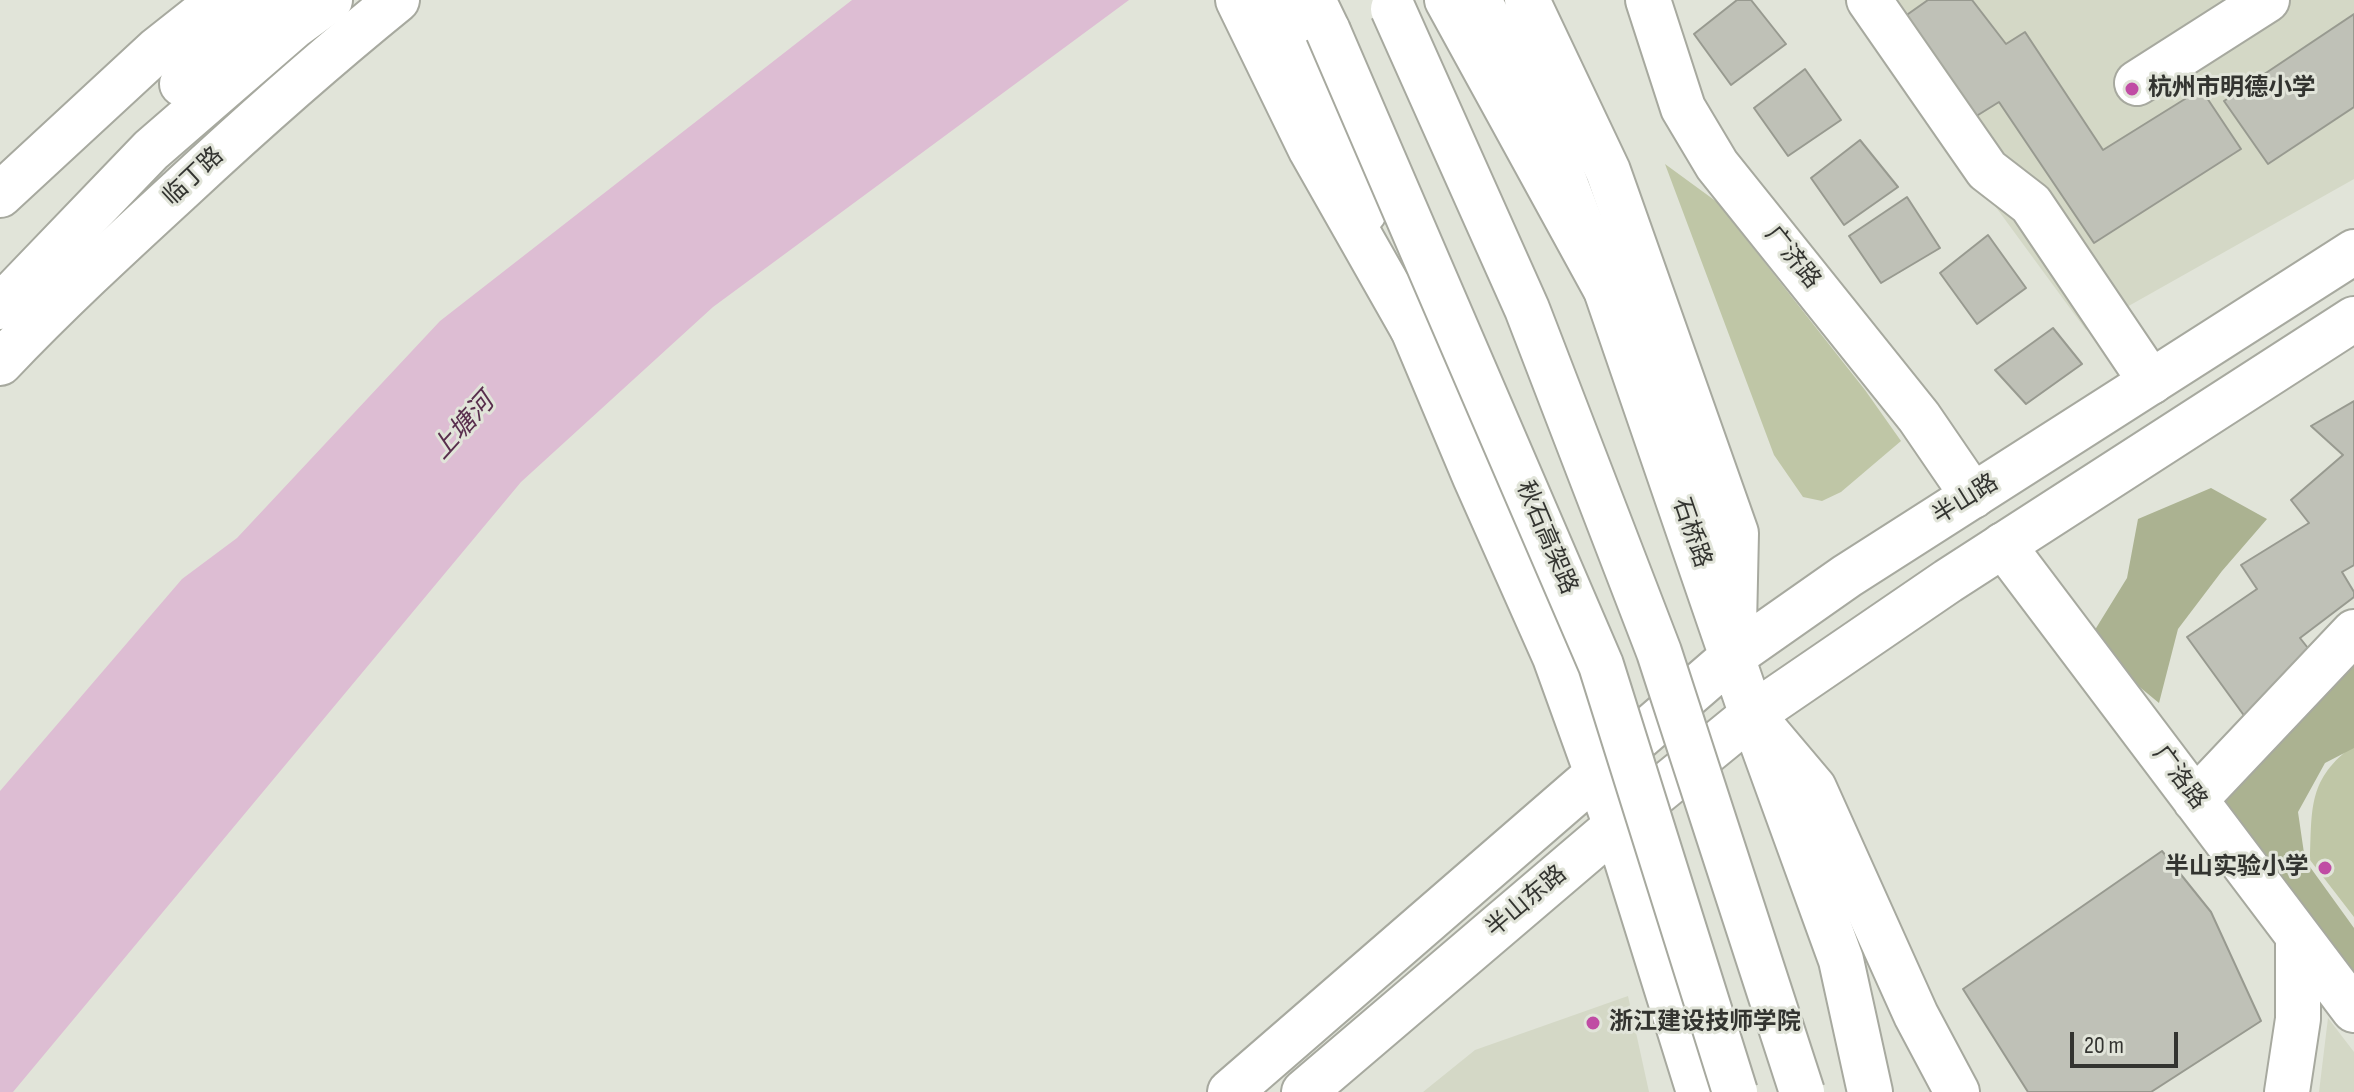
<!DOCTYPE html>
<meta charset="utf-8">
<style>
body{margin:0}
#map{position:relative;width:2354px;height:1092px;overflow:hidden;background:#e1e4d9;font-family:"Sofia Sans Condensed",sans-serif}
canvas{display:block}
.scale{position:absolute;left:2070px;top:1032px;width:108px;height:36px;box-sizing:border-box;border:4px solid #333430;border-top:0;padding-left:10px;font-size:24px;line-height:28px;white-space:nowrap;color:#333430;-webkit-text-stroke:6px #e1e4d9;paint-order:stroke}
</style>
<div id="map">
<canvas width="2354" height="1092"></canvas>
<div class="scale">20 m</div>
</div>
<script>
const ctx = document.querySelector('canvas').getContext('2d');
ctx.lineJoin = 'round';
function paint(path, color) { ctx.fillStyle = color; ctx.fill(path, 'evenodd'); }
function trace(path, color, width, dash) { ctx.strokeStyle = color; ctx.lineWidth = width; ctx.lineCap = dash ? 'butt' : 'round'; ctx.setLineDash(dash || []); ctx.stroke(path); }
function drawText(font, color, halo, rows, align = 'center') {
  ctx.font = font + ' "Sofia Sans Condensed","Noto Sans SC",sans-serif'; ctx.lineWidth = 6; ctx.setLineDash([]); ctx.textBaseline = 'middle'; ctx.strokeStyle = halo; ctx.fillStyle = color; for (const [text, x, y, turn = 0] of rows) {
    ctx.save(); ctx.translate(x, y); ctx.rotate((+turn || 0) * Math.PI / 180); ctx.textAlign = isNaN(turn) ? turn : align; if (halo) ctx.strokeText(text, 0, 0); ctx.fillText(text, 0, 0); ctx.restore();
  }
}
const built = new Path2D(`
 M1844 0H2354V179L2086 330Z
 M1628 996 1649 1092H1423L1475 1050Z
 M2328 1018 2354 1052V1092H2319Z`);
const green = new Path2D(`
 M1665 164 1717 202 1865 390 1901 441 1841 492 1822 501 1803 497 1774 455Z
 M2354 745V917L2310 860C2312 807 2308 779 2354 745Z`);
const forest = new Path2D(`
 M2211 488 2267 519 2222 571 2178 629 2159 703 2119 670 2093 633 2127 578 2138 519Z
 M2354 664V748L2325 763 2298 812 2305 860 2354 928V979L2218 795Z`);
const water = new Path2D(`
 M852 0H1129L713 307 521 482 13 1092H0V791L182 579 237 538 440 321Z`);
const building = new Path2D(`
 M1737 0H1751L1786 44 1731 85 1694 34Z
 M1928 0H1972L2006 44 2025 32 2103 150 2201 89 2241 149 2094 243 1999 102 1970 120 1901 19Z
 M2354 14V107L2268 164 2224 101Z
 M1805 69 1841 120 1788 156 1754 108Z
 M1860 140 1898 187 1844 225 1811 178Z
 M1907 197 1940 248 1881 283 1849 236Z
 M1988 235 2026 288 1977 324 1940 273Z
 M2053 328 2082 364 2026 404 1995 370Z
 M2354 401V565L2342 572 2354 592V597L2300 638 2315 657 2248 721 2187 637 2257 589 2241 565 2309 523 2291 500 2343 455 2311 426Z
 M2162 851 2211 912 2261 1021 2151 1092H2028L1963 989Z`);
const minor = new Path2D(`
 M1648 0 1683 108 1717 165 1919 417 1973 496
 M1869 0 1987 170 2031 204 2151 382
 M2137 83 2267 0
 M2003 545 2354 1010
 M1754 717 1814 788 1916 1015 1957 1092
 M2195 800 2354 632
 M2287 1092 2298 1019V936`);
const major = new Path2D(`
 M1270 0 1364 212
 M1447 0 1606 290 1752 715 1841 960 1870 1092
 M1527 0 1608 171 1736 533 1734 626
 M0 195 158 49 220 0
 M1398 294 1475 477 1555 657 1616 826 1699 1092
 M0 363C58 302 119 246 181 189 251 124 323 60 397 0
 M1230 1092 1733 656 1847 576 2354 252
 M1304 1092 1616 826 1752 715 1948 581 2354 319`);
const highway = new Path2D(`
 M1238 0 1311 150 1412 328
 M1313 0 1328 31
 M1479 0 1547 135 1606 290
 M182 84 275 0
 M0 307 151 150 293 27 330 0`);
const highwayBridge = new Path2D(`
 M1393 9 1527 309 1659 652 1802 1092
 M1328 31 1601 665 1735 1092`);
const markers = [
 [2132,89,8,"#c04ca4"],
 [2325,868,8,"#c04ca4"],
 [1593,1023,8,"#c04ca4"]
];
const poiNames = [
 ["杭州市明德小学",2148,89],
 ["半山实验小学",2309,868,"right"],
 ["浙江建设技师学院",1609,1023]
];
const streetNames = [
 ["临丁路",194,177,-43],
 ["广济路",1792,258,51],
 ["半山路",1966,500,-32],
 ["石桥路",1691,533,71],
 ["秋石高架路",1546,538,67],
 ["广洛路",2179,778,53],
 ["半山东路",1527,902,-40]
];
const waterNames = [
 ["上塘河",464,427,-48]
];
paint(built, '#d4d8c6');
paint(green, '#bfc6a6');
paint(forest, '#abb291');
paint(water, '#ddbdd3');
paint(building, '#bfc1b7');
trace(building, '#989a90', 2);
trace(minor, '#a7a99f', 48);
trace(major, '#a7a99f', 48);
trace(highway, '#a7a99f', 48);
trace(minor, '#fff', 44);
trace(major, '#fff', 44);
trace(highway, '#fff', 44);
trace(highwayBridge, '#a7a99f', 48, []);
trace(highwayBridge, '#fff', 44);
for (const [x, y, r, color] of markers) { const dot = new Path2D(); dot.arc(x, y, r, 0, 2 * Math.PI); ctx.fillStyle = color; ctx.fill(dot); trace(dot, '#e1e4d9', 3); }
drawText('bold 24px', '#333430', '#e1e4d9', poiNames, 'left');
drawText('24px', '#333430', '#e1e4d9', streetNames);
drawText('italic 26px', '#592e4d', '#e1e4d9', waterNames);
</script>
